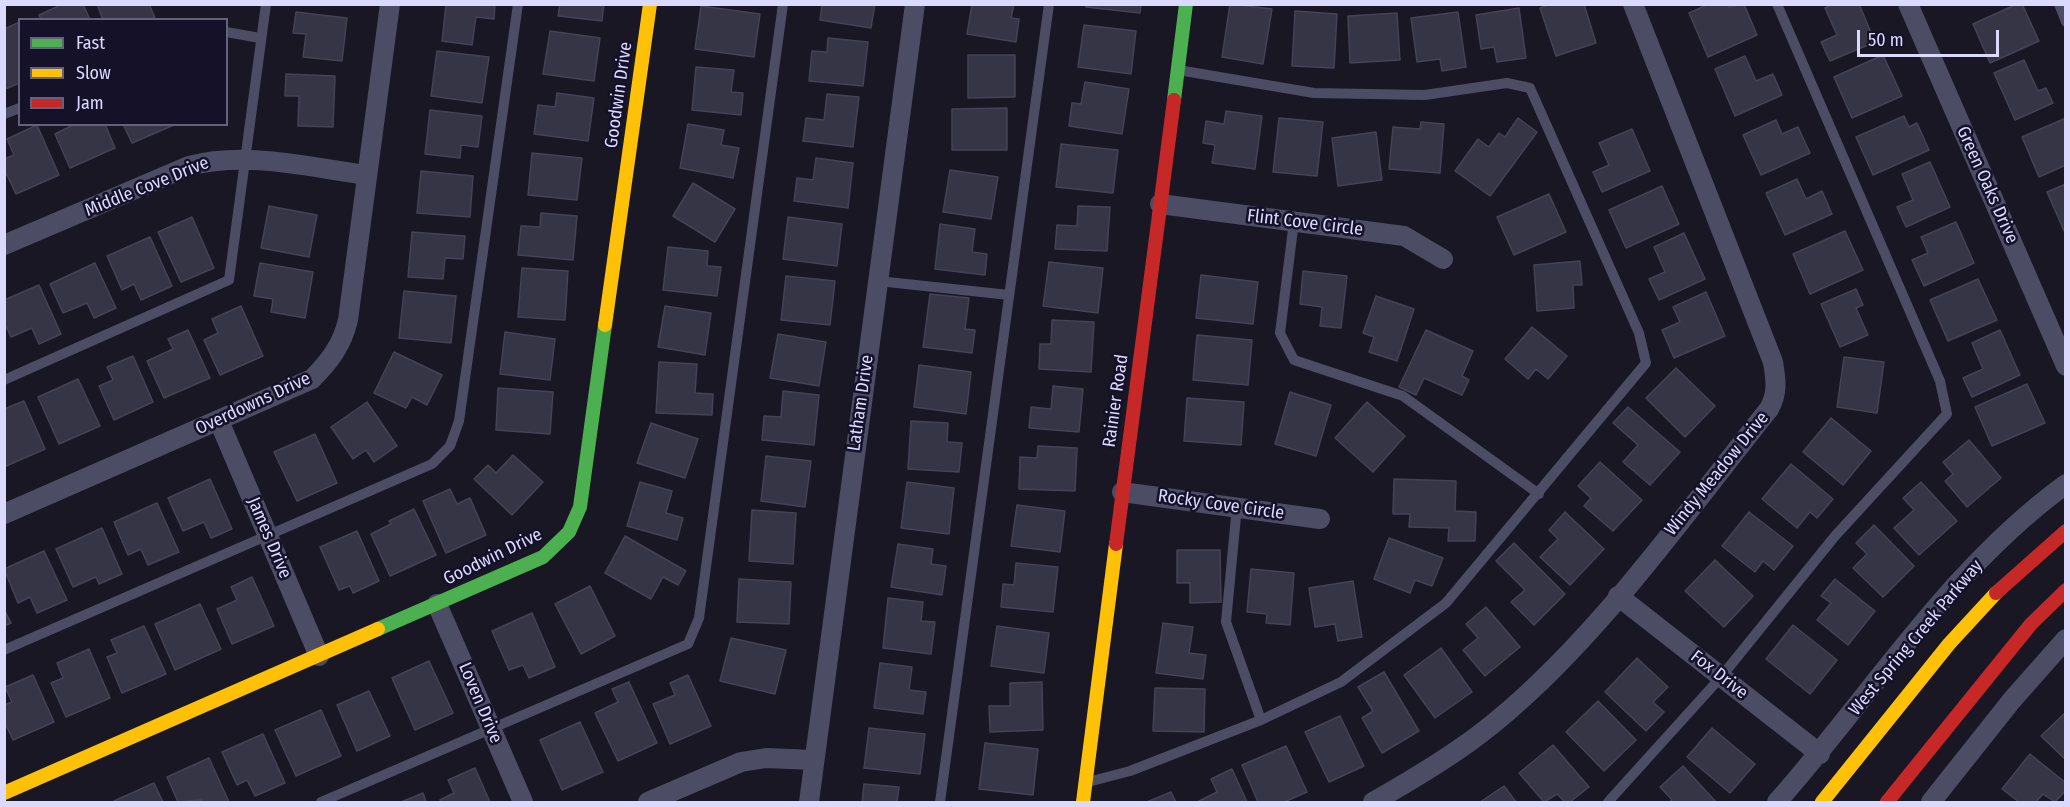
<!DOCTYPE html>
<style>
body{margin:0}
#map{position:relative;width:2070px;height:807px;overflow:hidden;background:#181723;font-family:"Fira Sans Condensed",sans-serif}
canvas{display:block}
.frame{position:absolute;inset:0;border:6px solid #dcd9fe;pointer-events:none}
.legend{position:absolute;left:18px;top:18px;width:210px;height:108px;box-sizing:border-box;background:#141129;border:2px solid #64617e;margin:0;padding:8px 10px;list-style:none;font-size:18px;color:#dcd9fe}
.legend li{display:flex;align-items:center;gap:12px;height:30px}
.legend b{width:30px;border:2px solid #64617e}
.scale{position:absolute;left:1857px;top:30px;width:142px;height:27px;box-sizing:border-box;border:3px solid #dcd9fe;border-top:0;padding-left:8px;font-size:18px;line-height:21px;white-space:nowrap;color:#dcd9fe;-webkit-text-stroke:4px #141129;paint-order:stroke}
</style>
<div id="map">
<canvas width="2070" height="807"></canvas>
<div class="frame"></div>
<ul class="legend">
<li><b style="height:8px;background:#4caf50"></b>Fast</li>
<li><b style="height:8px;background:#ffc107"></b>Slow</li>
<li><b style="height:8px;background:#c62828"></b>Jam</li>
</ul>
<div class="scale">50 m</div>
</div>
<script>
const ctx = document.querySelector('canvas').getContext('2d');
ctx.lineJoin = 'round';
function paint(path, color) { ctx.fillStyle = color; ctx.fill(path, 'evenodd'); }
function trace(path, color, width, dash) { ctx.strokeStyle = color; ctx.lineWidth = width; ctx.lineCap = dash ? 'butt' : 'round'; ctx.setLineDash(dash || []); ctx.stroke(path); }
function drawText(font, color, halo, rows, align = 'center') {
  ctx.font = font + ' "Fira Sans Condensed",sans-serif'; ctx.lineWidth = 5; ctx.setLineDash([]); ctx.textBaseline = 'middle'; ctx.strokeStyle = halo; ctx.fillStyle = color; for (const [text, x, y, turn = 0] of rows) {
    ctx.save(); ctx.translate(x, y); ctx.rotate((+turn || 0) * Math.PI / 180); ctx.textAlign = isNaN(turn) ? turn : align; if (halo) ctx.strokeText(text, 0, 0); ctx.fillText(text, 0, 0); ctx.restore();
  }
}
const building = new Path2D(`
 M63 4H83L90 20H41L39 15Z
 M97 4H149L156 20H103Z
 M446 4H495L494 19 476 17 472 45 442 41Z
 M560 4H604L602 21 558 16Z
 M822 4H875L871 28 820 20Z
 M972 4H1014L1011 18 1019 19 1016 42 967 34Z
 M1086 4H1141L1140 13 1086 7Z
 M1230 4 1272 9 1263 64 1222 57Z
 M1551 4H1584L1596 43 1556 56 1540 8Z
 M1709 4H1728L1729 7 1744 4 1757 35 1708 57 1689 13Z
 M1833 4H1859L1875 42 1830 61 1821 42 1837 35 1825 8Z
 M2017 4H2022L2039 41 1990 63 1973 24Z
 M701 6 760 14 754 57 695 49Z
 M1519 8 1526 58 1497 62 1494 47 1481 49 1476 15Z
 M1295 11 1337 14 1334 68 1292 66Z
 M296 12 347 18 342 61 303 57 306 34 293 33Z
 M1458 12 1466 67 1442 71 1440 59 1417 62 1411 18Z
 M1397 13 1400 60 1350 63 1348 16Z
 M20 22V83L5 89 4 29Z
 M1084 25 1136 31 1131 74 1078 67Z
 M550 31 600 38 594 81 543 74Z
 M828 38 868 42 863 86 809 81 812 51 827 52Z
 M437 51 489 57 482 103 431 96Z
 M968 55H1015V97L968 98Z
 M1883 55 1902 96 1852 118 1834 77Z
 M1745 56 1756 81 1773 74 1782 95 1735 116 1715 69Z
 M2024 60 2038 91 2046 88 2053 103 2015 120 1994 73Z
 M696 67 734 70 731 92 743 93 741 115 692 110Z
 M286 74 335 76 333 127 298 126 299 96H285Z
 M1085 82 1129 89 1122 134 1069 126 1072 103 1081 104Z
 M557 93 594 98 588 141 534 134 538 105 555 107Z
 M827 94 859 97 853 147 803 141 806 118 824 120Z
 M1007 108V150H952V109Z
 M430 110 482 116 478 147 461 145 460 158 425 154Z
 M1226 111 1262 116 1255 169 1212 163 1215 145 1203 143 1206 121 1224 124Z
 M1904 116 1909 127 1917 123 1929 150 1873 175 1856 137Z
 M1279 118 1323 122 1317 176 1273 172Z
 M1518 118 1537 132 1490 196 1455 171 1478 139 1489 147 1499 133 1505 137Z
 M2066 118V165L2039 177 2022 137Z
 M1776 120 1782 134 1798 127 1810 153 1761 175 1743 135Z
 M1421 122 1444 124 1440 173 1389 169 1393 127 1420 129Z
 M75 124H105L115 148 70 168 55 134Z
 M123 124H174V125L132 143Z
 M688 124 724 130 721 145 739 148 733 178 680 168Z
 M37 125 59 175 16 194 4 169V159L14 155 7 139Z
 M1632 129 1650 171 1602 192 1593 172 1609 165 1599 143Z
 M1376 132 1382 180 1338 186 1332 138Z
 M1061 144 1118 150 1113 193 1056 187Z
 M532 153 582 158 577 200 528 195Z
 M816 158 853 163 848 208 794 201 797 178 813 180Z
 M1930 162 1950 207 1906 227 1897 207 1913 200 1902 174Z
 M950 170 998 177 991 219 943 212Z
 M421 171 473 176 470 217 417 213Z
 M1797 179 1806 199 1822 191 1832 214 1785 235 1766 193Z
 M693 183 735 209 715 242 673 216Z
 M2066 184V233H2065L2047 192Z
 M1662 186 1679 224 1626 248 1609 210Z
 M1549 194 1566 232 1514 255 1497 217Z
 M269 206 317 215 309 257 261 248Z
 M1078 206 1110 207 1107 251 1055 249 1057 225 1077 226Z
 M541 213 577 216 573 260 518 255 521 226 540 227Z
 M192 217 214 268 181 282 158 232Z
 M788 217 842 224 837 266 783 259Z
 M1956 222 1974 263 1924 286 1912 260 1928 253 1921 237Z
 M940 224 975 229 972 252 987 254 985 275 935 269Z
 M1845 231 1863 270 1810 294 1793 254Z
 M412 232 465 236 463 259 445 258 443 279 408 277Z
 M1684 233 1705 279 1659 300 1649 279 1665 272 1654 247Z
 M150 237 172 286 141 300 134 284 122 290 107 256Z
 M668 247 708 251 707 266 721 267 717 296 663 290Z
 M1580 261 1582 285H1573L1574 308 1537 311 1534 265Z
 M1049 262 1103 268 1098 313 1043 306Z
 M95 263 116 308 94 318 87 303 63 313 50 284Z
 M260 263 313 272 305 318 271 312 273 299 254 296Z
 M522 268 568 271 565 320 518 317Z
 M1303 271 1347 276 1341 328 1320 326 1322 307 1300 304Z
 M1201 275 1258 282 1253 324 1196 318Z
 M786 276 835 281 830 325 781 320Z
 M1978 279 1997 320 1948 341 1930 300Z
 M39 285 61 334 39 344 32 328 11 337 4 322V300Z
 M1856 289 1863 305 1856 308 1868 335 1840 347 1821 304Z
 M404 291 456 296 451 343 399 338Z
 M1706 292 1725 336 1674 358 1662 330 1680 322 1673 307Z
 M930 294 969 298 965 329 975 330 972 353 923 347Z
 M1376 296 1414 309 1397 361 1369 352 1374 337 1363 333Z
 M241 306 263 356 220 375 204 340 218 333 212 319Z
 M665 306 711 313 705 355 658 347Z
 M1052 320 1094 322 1091 372 1039 369 1040 344H1051Z
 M1532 327 1567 356 1548 379 1536 369 1528 379 1505 359Z
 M188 330 210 378 164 398 147 361 173 349 168 339Z
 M1426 330 1473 351 1462 376 1469 380 1462 395 1424 378 1416 395 1399 387Z
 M2000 330 2020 375 1972 397 1963 378 1983 369 1972 343Z
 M505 332 555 339 550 380 500 374Z
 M778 334 826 342 819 386 770 378Z
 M1197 335 1252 340 1248 385 1193 380Z
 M394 352 442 375 427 405 412 397 406 408 374 393Z
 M133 356 153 402 114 420 99 386 113 380 107 367Z
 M1844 357 1884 362 1877 413 1837 407Z
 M659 362 697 364 695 393 713 394 712 415 656 413Z
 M919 365 971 372 966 414 914 407Z
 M1676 368 1715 406 1685 437 1646 398Z
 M78 379 100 426 59 444 38 397Z
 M2027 384 2045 423 1992 446 1975 407Z
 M1053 386 1083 389 1079 432 1029 428 1031 407 1051 409Z
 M498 388 553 392 550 434 496 430Z
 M783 391 819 395 814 445 762 440 764 416 781 417Z
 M1290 392 1331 405 1316 456 1275 444Z
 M1187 398 1244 402 1241 445 1184 441Z
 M24 401 45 449 4 467V409Z
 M367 402 397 446 374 462 366 450 353 459 331 427Z
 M1367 402 1405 436 1373 472 1335 438Z
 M1628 407 1680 452 1650 485 1623 462 1638 445 1613 423Z
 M1831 418 1871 451 1843 485 1803 452Z
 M911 421 948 423 947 442 962 443 959 472 908 469Z
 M651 423 698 439 685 478 637 463Z
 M315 434 337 483 297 501 274 452Z
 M1969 440 2001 478 1967 507 1945 481 1953 474 1943 462Z
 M1038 446 1077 448 1075 491 1019 489 1020 457 1037 458Z
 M513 455 543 482 512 515 474 479 488 465 496 473Z
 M766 456 811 461 805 507 761 501Z
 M1600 462 1642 500 1613 531 1584 506 1591 498 1578 486Z
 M1791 464 1833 499 1817 518 1810 512 1797 528 1762 499Z
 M210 479 232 529 211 538 204 522 183 531 168 498Z
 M1394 479 1456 481 1455 511 1476 512 1475 541H1448L1449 528 1409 527 1410 514H1393Z
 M640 482 672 491 666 513 683 518 677 540 627 526Z
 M907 482 954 488 949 534 901 528Z
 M1921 482 1957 521 1919 555 1894 528 1914 510 1903 498Z
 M450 489 457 504 470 498 486 535 446 553 423 501Z
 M157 503 179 552 148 565 141 549 128 555 114 522Z
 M1017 505 1065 511 1060 552 1011 546Z
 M414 509 436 555 390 576 371 534 391 524 389 521Z
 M752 510 796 513 793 564 749 561Z
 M1565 512 1604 549 1570 585 1540 557 1558 539 1549 530Z
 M1749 512 1793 546 1774 570 1763 561 1755 572 1722 546Z
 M1874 525 1914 566 1883 597 1853 568 1867 554 1856 543Z
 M102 528 122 574 99 584 96 577 73 587 56 549Z
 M357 531 379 581 353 593 350 586 339 590 320 547Z
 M625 536 686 571 678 585 663 577 651 599 605 573Z
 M1389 538 1443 558 1432 586 1415 580 1410 593 1374 579Z
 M1514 543 1565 594 1534 625 1511 602 1525 590 1496 561Z
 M898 544 933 549 931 564 946 566 942 595 891 587Z
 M1177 550H1220L1221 602 1190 603V583H1177Z
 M44 551 67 600 37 613 30 597 18 603 4 569Z
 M1715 560 1753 596 1724 627 1685 591Z
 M1016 563 1058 567 1053 612 1001 607 1003 584 1014 585Z
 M1251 569 1294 573 1290 625 1266 623 1267 614 1247 612Z
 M252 577 274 626 232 644 217 609 237 600 231 587Z
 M739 579 791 582 789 624 737 622Z
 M1835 579 1875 611 1848 645 1817 620 1831 603 1821 596Z
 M1353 581 1362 637 1338 641 1335 624 1315 627 1309 588Z
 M590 586 615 636 581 654 555 604Z
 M888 598 923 602 921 621 935 622 931 654 883 648Z
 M200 604 221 649 175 670 155 624Z
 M1486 607 1520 647 1485 676 1463 650 1478 638 1466 624Z
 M4 609 11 623 4 626Z
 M532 613 555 667 529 678 523 665 509 670 492 631Z
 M1163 623 1193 627 1189 653 1206 655 1203 679 1156 673Z
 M1793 625 1837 660 1810 694 1766 659Z
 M144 626 166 674 122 693 107 657 117 653 111 640Z
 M997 626 1049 633 1044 673 991 666Z
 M731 638 786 650 775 694 720 681Z
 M1441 648 1472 692 1435 718 1404 675Z
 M89 649 110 698 66 717 51 683 63 678 57 663Z
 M1637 658 1668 687 1653 702 1664 712 1646 731 1605 692Z
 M429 661 453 713 415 730 392 678Z
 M880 663 912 667 909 690 926 692 923 714 874 708Z
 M1384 672 1419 731 1382 753 1362 718 1373 711 1358 687Z
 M33 675 54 722 13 740 4 721V705L12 702 5 687Z
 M688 675 711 726 670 744 653 704 675 695 670 683Z
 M629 682 657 743 618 761 595 713 618 702 612 689Z
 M1042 682 1043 730 990 732 989 706H1010V683Z
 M1155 688 1205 689 1204 732 1153 731Z
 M369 691 390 736 357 751 337 705Z
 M1598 701 1636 740 1604 771 1566 732Z
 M321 710 341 756 296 776 275 730Z
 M2066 712V760L2041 736Z
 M1340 716 1364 766 1329 782 1305 732Z
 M580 722 603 772 562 790 540 740Z
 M869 728 925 734 920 774 864 768Z
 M1712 728 1755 764 1730 793 1687 757Z
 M263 734 285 783 255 796 247 780 237 785 222 752Z
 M985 743 1038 749 1033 795 979 789Z
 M1553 745 1589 787 1570 802H1565L1557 794 1544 802 1519 773Z
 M1286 746 1307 792 1284 802H1258L1242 765Z
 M2030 754 2066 783V790L2055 802 2043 794 2036 802H2019L2002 789Z
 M209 758 229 802H203L202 800 178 802 167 777Z
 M1683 766 1716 802H1669L1672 800 1660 787Z
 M475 768 490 802H441L440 800 454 793 448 780Z
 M1232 769 1247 802H1197L1217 792 1211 779Z
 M154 783 163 802H114V801Z
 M864 784 899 787 897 802H862Z
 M1504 786 1516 802H1480Z
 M1171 792 1176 802H1147Z
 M423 793 426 802H401Z`);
const lane = new Path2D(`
 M2059 4 2066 22
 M226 32 260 38
 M4 114 20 108
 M1294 221 1280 333 1294 360 1403 396 1539 494
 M878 281 1009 295
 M4 380 229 280 266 4
 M1237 506 1226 622 1261 720
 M4 650 432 464 450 446 459 421 518 4
 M1088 782 1130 771 1261 720 1341 682 1446 603 1646 363 1639 333 1530 88 1507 83 1425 95 1314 93 1178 70
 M321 802 688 644 699 618 783 4
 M940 802 1049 4
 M1608 802 1721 677 1835 536 1947 414 1940 381 1777 4`);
const street = new Path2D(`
 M1908 4 2066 366
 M1160 204 1404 236 1443 259
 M4 245 189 166C247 151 308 167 367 175
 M219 421 319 656
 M1122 492 1320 519
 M4 514 312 379C330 361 342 345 348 320L390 4
 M1618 596 1820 754
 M437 604 523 802
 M648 802 741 762 766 758 813 760
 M809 802 915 4
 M1373 802C1410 781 1446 760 1480 734 1589 651 1683 516 1769 409 1778 393 1776 380 1773 362L1633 4
 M1777 802C1871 696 1949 569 2066 484
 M1931 802 2012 700 2066 639`);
const fast = new Path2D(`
 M1174 100 1186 4
 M378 629 543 557 569 532 580 507 605 325`);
const slow = new Path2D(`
 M605 325 650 4
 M4 793 378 629
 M1083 802 1116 544
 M1822 802 1949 644 1996 593`);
const jam = new Path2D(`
 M1116 544 1174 100
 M1996 593 2066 531
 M1887 802 2031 624 2066 590`);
const streetNames = [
 ["Goodwin Drive",619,95,-82],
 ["Green Oaks Drive",1987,185,66],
 ["Middle Cove Drive",147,187,-22],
 ["Flint Cove Circle",1305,223,7],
 ["Rainier Road",1116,401,-82],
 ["Latham Drive",861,403,-82],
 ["Overdowns Drive",253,404,-25],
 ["Windy Meadow Drive",1717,474,-51],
 ["Rocky Cove Circle",1221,505,8],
 ["James Drive",269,538,67],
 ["Goodwin Drive",493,557,-26],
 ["West Spring Creek Parkway",1916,638,-50],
 ["Fox Drive",1719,675,38],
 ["Loven Drive",480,703,67]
];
paint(building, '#363545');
trace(building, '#454257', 1.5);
trace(lane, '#4c4c64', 10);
trace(street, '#4c4c64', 20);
trace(fast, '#4caf50', 14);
trace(slow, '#ffc107', 14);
trace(jam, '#c62828', 14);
drawText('18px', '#dcd9fe', '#141129', streetNames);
</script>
